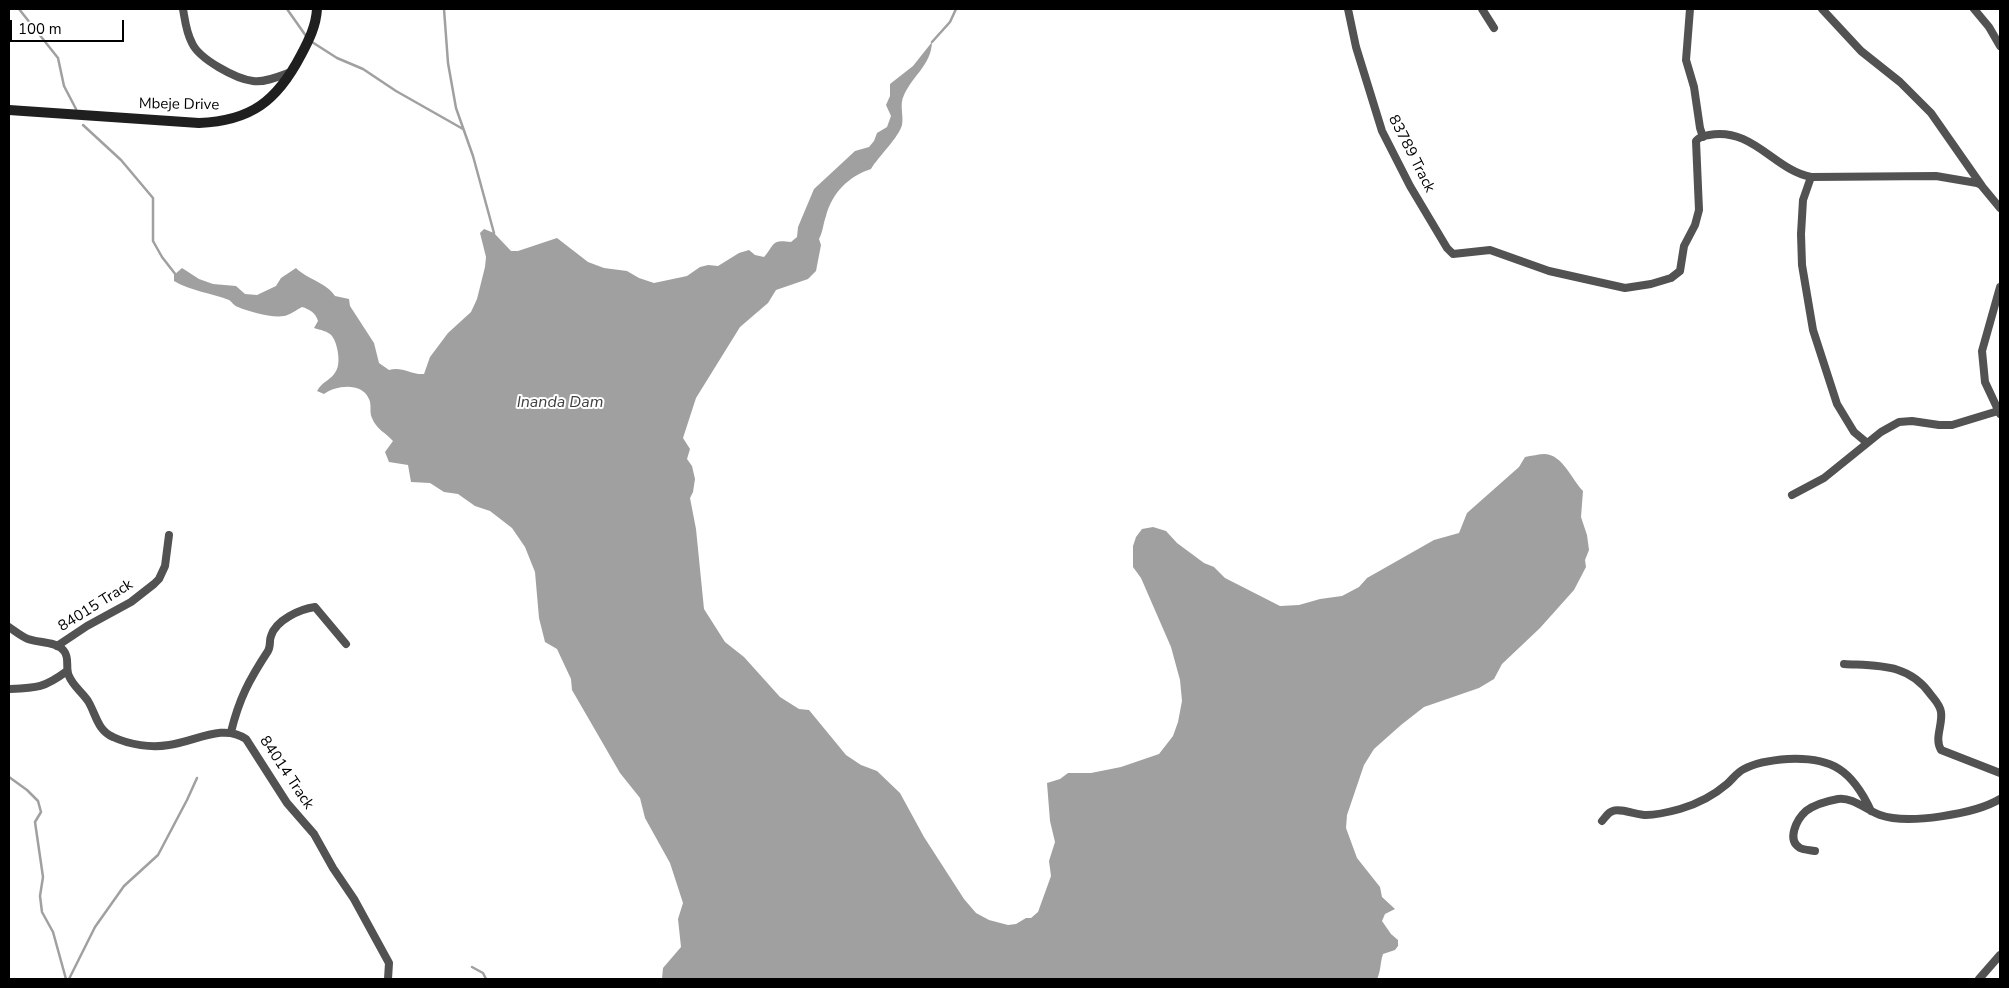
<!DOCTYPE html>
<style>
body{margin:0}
#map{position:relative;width:2009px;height:988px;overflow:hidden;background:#fff;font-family:"Nunito Sans",sans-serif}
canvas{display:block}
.frame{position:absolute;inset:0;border:10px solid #000;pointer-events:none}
.scale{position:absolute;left:10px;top:20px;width:114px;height:22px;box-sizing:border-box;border:2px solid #000;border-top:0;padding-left:6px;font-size:15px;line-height:18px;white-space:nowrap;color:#000;-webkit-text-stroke:4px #fff;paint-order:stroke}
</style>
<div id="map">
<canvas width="2009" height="988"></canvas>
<div class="frame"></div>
<div class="scale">100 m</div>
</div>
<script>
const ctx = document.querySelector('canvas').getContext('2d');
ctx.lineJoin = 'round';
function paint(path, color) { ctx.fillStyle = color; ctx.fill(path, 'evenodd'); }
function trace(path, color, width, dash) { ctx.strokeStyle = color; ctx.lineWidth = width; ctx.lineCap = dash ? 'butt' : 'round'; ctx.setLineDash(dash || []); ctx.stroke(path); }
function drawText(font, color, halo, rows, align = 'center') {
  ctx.font = font + ' "Nunito Sans",sans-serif'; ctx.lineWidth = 4; ctx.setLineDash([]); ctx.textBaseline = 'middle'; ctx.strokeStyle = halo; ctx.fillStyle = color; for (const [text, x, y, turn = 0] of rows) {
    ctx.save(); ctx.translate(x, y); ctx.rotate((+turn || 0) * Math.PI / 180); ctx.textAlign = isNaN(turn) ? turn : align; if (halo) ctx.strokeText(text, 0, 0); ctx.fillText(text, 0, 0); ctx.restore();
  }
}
const water = new Path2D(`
 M932 42C931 65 914 74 904 95 899 105 904 115 902 125 899 137 879 156 871 169 849 176 832 193 826 216 823 224 823 232 819 239L821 245 816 271 808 279 776 290 768 303 740 327 696 398 683 438 690 449 687 459 692 466 695 479 693 492 690 498 696 529 704 609 725 642 744 657 780 697 799 709 809 710 846 755 861 765 877 771 900 793 924 837 964 899 976 913 989 920 1008 925 1016 924 1026 918H1031L1038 912 1051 876 1049 861 1055 842 1050 821 1047 783 1060 779 1068 773H1091L1121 767 1159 754 1173 736 1178 722 1182 701 1180 680 1171 647 1141 578 1133 567V546L1136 537 1142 529 1153 527 1166 531 1177 543 1204 563 1214 567 1225 578 1280 606 1299 605 1320 599 1342 596 1359 587 1367 578 1434 540 1459 533 1467 513 1519 467 1525 457C1531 456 1539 454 1545 454 1563 455 1572 480 1583 491L1581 517 1587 535 1589 550 1585 560 1586 567 1574 590 1540 628 1502 664 1494 679 1479 688 1424 707 1401 725 1374 749 1364 765 1347 815 1346 828 1357 858 1380 887 1382 897 1395 909 1385 914 1382 921 1391 934 1398 940V946L1395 950 1383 954C1380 963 1381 971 1377 979H662L663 968 681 947 678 919 683 903 670 863 645 818 640 798 620 773 572 690 571 679 557 649 545 642 539 618 535 572 525 547 512 528 490 511 475 506 458 494 444 492 430 483 411 482 408 465 389 462 385 452 393 441C386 433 376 429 372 418 369 412 372 405 369 399 362 382 336 385 324 394L317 391C323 380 331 381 336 371 341 364 338 344 332 336 328 331 320 330 314 328L318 321C316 313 309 309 302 307 296 310 290 315 284 316 271 318 250 312 238 307 234 306 232 302 229 300 211 293 191 291 174 281V275L182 268 199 279 213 284 236 286 245 294 257 295 276 286 281 278 296 268C308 280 326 282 335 296L349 299 350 306 374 343 379 363 389 370C402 366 411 375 424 374L430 357 448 333 471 312 477 299 485 267 486 257 480 233 484 229 494 233 511 251H518L557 238 588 262 604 268 627 271 639 278 654 283 687 276 700 267 708 265 718 266 739 253 749 250 755 255 764 257C775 244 771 239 791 242L797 237 798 227 814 189 855 151 869 147 874 141 877 133 887 127 891 116 886 105 890 96V84L913 66Z`);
const stream = new Path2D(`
 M19 9 58 58 64 86 76 109
 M287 9 306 36
 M444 9 448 63 456 108 473 156 494 233
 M312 42 337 58 363 69 396 91 463 129
 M932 42 950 22 956 9
 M83 125 121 160 153 198V241L162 257 176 275
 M9 777 27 790 38 801 41 812 35 822 43 877 40 896 42 912 53 932 66 979
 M472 967 483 973 486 979
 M69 979 95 927 124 886 158 855 187 800 197 778`);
const street = new Path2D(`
 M183 9C185 20 186 32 192 43 199 59 236 79 253 81 265 83 280 76 291 72
 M1348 9 1356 47 1382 131 1410 186 1447 248 1453 254 1490 250 1549 271 1625 288 1651 284 1671 278 1680 271 1684 246 1695 225 1699 210 1696 141C1700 136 1704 136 1709 135 1753 127 1774 170 1811 177L1936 176 1977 183 1981 185 2000 208
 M1482 9 1494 28
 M1690 9 1686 60 1694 87 1700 128 1703 137
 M1822 9 1861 51 1900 82 1931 113 1982 186
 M1974 9 1989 27 2000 46
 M1811 177 1803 200 1801 234 1802 265 1813 330 1837 404 1854 432 1866 442
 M2000 414 1985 382 1982 351 2000 287
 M1792 495 1824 478 1881 432 1899 422 1912 421 1939 425H1952L1998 411
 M9 627C15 631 21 636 28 639 39 643 56 641 64 651 70 658 65 668 69 676 73 686 82 692 88 701 96 714 97 730 113 737 130 745 151 748 169 745 194 742 223 723 246 739L287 803 314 834 333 868 354 899 389 963 388 979
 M57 646 87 626 131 602 154 584 159 579 165 566 169 535
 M1844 664C1878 666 1909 663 1931 695 1935 700 1940 705 1941 712 1943 725 1934 738 1941 750L2000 773
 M9 689C37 688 44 688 67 671
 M231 732C239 699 249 680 268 651 271 646 269 641 271 636 276 620 300 609 315 607L346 644
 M1602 821C1605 818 1608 812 1613 811 1619 808 1638 815 1646 815 1657 815 1669 812 1680 809 1697 804 1713 796 1727 784 1733 779 1736 773 1744 769 1757 762 1773 760 1788 759 1832 757 1852 770 1871 811
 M1815 851C1810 850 1804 850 1800 848 1786 840 1797 819 1806 811 1814 805 1827 801 1838 799 1853 797 1866 810 1880 815 1908 825 1975 814 2000 799
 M1979 979 2000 955`);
const secondary = new Path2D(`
 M9 110 199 123C251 121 277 101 301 55 309 40 316 26 317 9`);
const streetNames = [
 ["Mbeje Drive",179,105,1],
 ["83789 Track",1411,154,63],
 ["84015 Track",96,606,-32],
 ["84014 Track",286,773,56]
];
const waterNames = [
 ["Inanda Dam",560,403]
];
paint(water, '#a0a0a0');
trace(stream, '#a0a0a0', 2.5);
trace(street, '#525252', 8);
trace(secondary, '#1f1f1f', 10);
drawText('15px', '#000', '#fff', streetNames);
drawText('italic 16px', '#414141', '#fff', waterNames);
</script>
